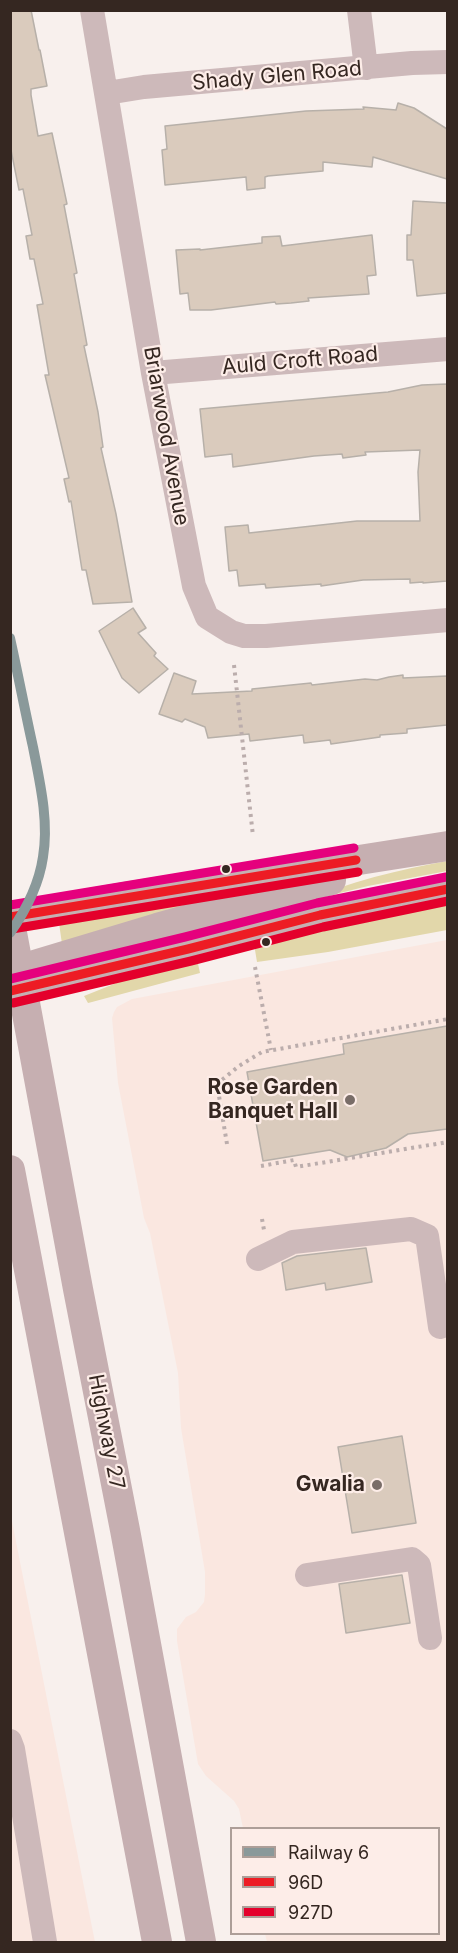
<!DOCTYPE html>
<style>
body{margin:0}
#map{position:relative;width:458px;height:1953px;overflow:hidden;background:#f8f0ed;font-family:Inter,sans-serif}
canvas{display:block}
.frame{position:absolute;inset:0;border:12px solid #352721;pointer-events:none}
.legend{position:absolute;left:230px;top:1827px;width:210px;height:108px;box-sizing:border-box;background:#fdede8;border:2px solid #ad9e98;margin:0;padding:8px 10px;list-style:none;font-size:18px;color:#352721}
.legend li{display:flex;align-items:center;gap:12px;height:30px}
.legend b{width:30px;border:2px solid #ad9e98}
</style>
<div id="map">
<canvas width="458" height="1953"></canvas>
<div class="frame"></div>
<ul class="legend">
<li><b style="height:8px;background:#8a999a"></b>Railway 6</li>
<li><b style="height:8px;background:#ed1c24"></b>96D</li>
<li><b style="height:8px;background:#e4002b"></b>927D</li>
</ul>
</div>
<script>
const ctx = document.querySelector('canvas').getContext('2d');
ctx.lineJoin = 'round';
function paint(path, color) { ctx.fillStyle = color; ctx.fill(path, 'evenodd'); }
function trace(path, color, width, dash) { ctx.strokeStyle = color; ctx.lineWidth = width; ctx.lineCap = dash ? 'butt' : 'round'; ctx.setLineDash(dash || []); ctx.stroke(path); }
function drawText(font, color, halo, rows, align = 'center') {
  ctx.font = font + ' Inter,sans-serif'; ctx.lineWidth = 4.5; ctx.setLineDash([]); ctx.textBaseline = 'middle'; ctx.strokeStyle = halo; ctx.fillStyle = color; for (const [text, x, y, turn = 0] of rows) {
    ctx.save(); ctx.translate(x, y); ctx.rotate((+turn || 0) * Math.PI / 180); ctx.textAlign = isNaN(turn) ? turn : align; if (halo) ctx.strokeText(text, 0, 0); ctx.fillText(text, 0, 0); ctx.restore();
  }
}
const built = new Path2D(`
 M447 940V1942H267L265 1934H438V1828H243L239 1809 234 1801 206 1776 198 1764 177 1641V1629L186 1617 196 1612 204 1602 205 1594V1572L181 1428 178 1373 150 1233 144 1218 118 1083 112 1018 114 1012 117 1007 132 999Z
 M10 1511 84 1887 95 1942H11Z`);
const green = new Path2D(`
 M447 861V871L368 886 304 902C349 881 399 870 447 861Z
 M259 887 62 944 59 923Z
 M447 905V930L328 952 257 962 254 944 381 917Z
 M197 959 200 973 92 1002 88 1003 84 996 129 978Z`);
const building = new Path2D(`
 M10 10H31L39 50H40L47 86 31 89V95L38 136 52 133 67 204 64 205 77 273 74 274 87 345 84 346 98 412 103 447 101 448 116 514 132 602 93 604 86 570H82L71 501 69 502 64 479 69 478 45 375H49L37 305 43 304 34 259H30L26 236 32 235 23 189 19 190 10 145Z
 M398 103 414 108 447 129V179L373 157 372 167 323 162V171L268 176 265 177V188L247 190 246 177 165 185 162 150 167 149 165 126 306 111 364 109 363 107 396 110Z
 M413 201 447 203V293L417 296 413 260H407V235H411Z
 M372 235 376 275 367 276 369 294 308 298 309 301 291 303 276 304 275 302 211 310H190L188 293 180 294 176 250 200 249V250L262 243V237L280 236 282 246Z
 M447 384V581L423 583V582L410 583V579L363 580 321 586V584L266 588 265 584 239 586 237 570 229 571 225 527 248 525 249 533 357 521H420L418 472 420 450 365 452 366 455 343 458 342 454 314 456 233 467 232 454 205 457 200 409 388 392 422 385Z
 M133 608 146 628 138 633 156 653 154 656 168 669 139 693 122 678 99 631Z
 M174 673 196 681 192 694 252 691V689L311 683 312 685 365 679 377 680 389 677 403 675V678L447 676V725L407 729V733L380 735V737L331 744 330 740 304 743 303 735 250 741 249 734 208 738 205 727 185 719 182 722 159 714Z
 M447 1026V1129L408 1134 386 1148 347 1157 330 1150 263 1161 247 1072 344 1054 343 1044Z
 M366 1248 372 1282 326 1290 325 1283 286 1290 282 1263 297 1256Z
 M402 1436 416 1523 352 1533 338 1447Z
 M402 1575 410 1623 346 1633 339 1584Z`);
const path = new Path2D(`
 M234 665 253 836
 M255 967 271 1050
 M227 1144 217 1084 239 1066 262 1052 448 1019
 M261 1166 294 1160 296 1167 448 1142
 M262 1219 264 1230`);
const minor = new Path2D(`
 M92 10 153 373 194 586 207 617 231 632 244 636H266L448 620
 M359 10 366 68
 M107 93 144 87 412 63 448 62
 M153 373 448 349
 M258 1259 293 1242 411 1229 427 1236 440 1327
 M307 1575 412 1559 419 1565 430 1638
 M10 1741 13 1749 45 1942`);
const major = new Path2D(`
 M10 917 124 897 448 846
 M10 922 78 1289 125 1530 201 1942
 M34 965 157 928 331 880
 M10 991 188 949 320 915 448 889
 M10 1170 157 1942`);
const bus1 = new Path2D(`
 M10 917 356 860
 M10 991 188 949 320 915 448 889`);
const bus2 = new Path2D(`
 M12 929 358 872
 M13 1003 191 961 323 927 448 901`);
const bus3 = new Path2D(`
 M10 905 354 848
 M10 979 185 937 317 903 446 877`);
const rail1 = new Path2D(`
 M10 638C18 674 25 711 33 747 40 783 49 821 43 857 39 885 26 910 10 933`);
const markers = [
 [226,869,5,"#352721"],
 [266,942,5,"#352721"],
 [350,1100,6,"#796d68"],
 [377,1485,6,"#796d68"]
];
const streetNames = [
 ["Shady Glen Road",277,76,-5],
 ["Auld Croft Road",300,361,-5],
 ["Briarwood Avenue",166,436,80],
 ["Highway 27",106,1432,79]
];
const poiNames = [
 ["Rose Garden",338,1088],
 ["Banquet Hall",338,1112],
 ["Gwalia",365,1485]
];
paint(built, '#fae7e0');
paint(green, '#e2d7aa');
paint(building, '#dacbbd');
trace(building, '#b7b0a9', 1.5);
trace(path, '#bbadac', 4, [3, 4.5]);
trace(minor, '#cdb9ba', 24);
trace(major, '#c6afb1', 30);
trace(bus1, '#ed1c24', 9);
trace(bus2, '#e4002b', 9);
trace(bus3, '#e5007d', 9);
trace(rail1, '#8a999a', 10);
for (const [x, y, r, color] of markers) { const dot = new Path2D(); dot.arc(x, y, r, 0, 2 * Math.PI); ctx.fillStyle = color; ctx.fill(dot); trace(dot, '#fdede8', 2); }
drawText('21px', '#352721', '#fdede8', streetNames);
drawText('bold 21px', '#352721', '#fdede8', poiNames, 'right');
</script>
